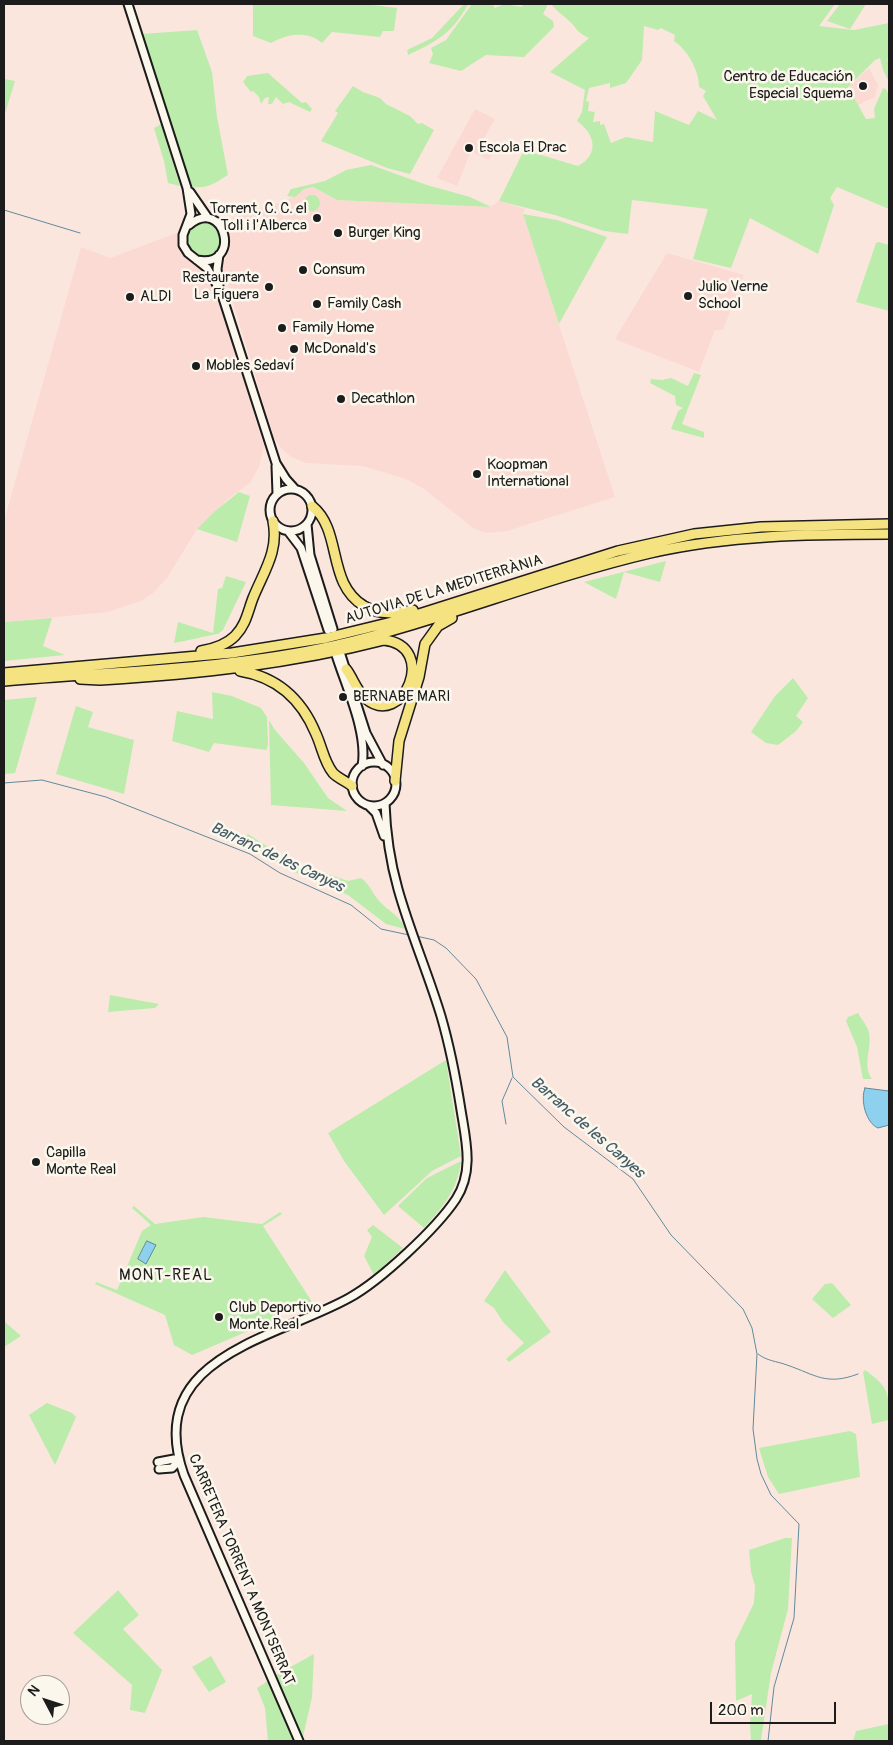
<!DOCTYPE html>
<meta charset="utf-8">
<style>
body{margin:0}
#map{position:relative;width:893px;height:1745px;overflow:hidden;background:#fbe6de;font-family:Pangolin,sans-serif}
canvas{display:block}
.frame{position:absolute;inset:0;border:5px solid #1c1c1c;pointer-events:none}
.north{position:absolute;left:20px;top:1675px;width:50px;height:50px;box-sizing:border-box;background:#fbf7ec;border:1px solid #a29f99;border-radius:50%;rotate:310deg;font-size:14px;font-weight:700;line-height:20px;text-align:center;color:#1c1c1c}
.north::after{content:'';display:block;margin:auto;width:18px;height:22px;background:#1c1c1c;clip-path:polygon(50% 0,100% 100%,50% 72%,0 100%)}
.scale{position:absolute;left:710px;top:1702px;width:126px;height:22px;box-sizing:border-box;border:2px solid #1c1c1c;border-top:0;padding-left:6px;font-size:15px;line-height:18px;white-space:nowrap;color:#1c1c1c;-webkit-text-stroke:4px #fbf7ec;paint-order:stroke}
</style>
<div id="map">
<canvas width="893" height="1745"></canvas>
<div class="frame"></div>
<div class="north">N</div>
<div class="scale">200 m</div>
</div>
<script>
const ctx = document.querySelector('canvas').getContext('2d');
ctx.lineJoin = 'round';
function paint(path, color) { ctx.fillStyle = color; ctx.fill(path, 'evenodd'); }
function trace(path, color, width, dash) { ctx.strokeStyle = color; ctx.lineWidth = width; ctx.lineCap = dash ? 'butt' : 'round'; ctx.setLineDash(dash || []); ctx.stroke(path); }
function drawText(font, color, halo, rows, align = 'center') {
  ctx.font = font + ' Pangolin,sans-serif'; ctx.lineWidth = 5; ctx.setLineDash([]); ctx.textBaseline = 'middle'; ctx.strokeStyle = halo; ctx.fillStyle = color; for (const [text, x, y, turn = 0] of rows) {
    ctx.save(); ctx.translate(x, y); ctx.rotate((+turn || 0) * Math.PI / 180); ctx.textAlign = isNaN(turn) ? turn : align; if (halo) ctx.strokeText(text, 0, 0); ctx.fillText(text, 0, 0); ctx.restore();
  }
}
const built = new Path2D(`
 M869 68 878 85 875 97 858 105 848 87Z
 M475 109 495 119 480 145 493 153 489 160 471 151 457 186 437 178Z
 M313 187 337 200 490 207 499 201 525 209 523 214 615 497 507 531 486 533 473 528 424 489 406 479 363 466 306 463 291 457 281 448 274 438 222 266 229 250 215 220H225L285 201 304 189Z
 M179 232 183 247 211 276 264 446 259 467 250 483 228 499 197 529 167 578 153 593 143 600 108 612 4 622V521L81 247 110 258Z
 M667 253 744 275 723 330H715L699 372 617 340 616 337Z`);
const green = new Path2D(`
 M253 4H364L397 8 394 31H383L380 37 332 32 322 43C308 30 286 34 271 43L253 36Z
 M464 4H468C453 33 436 42 408 55L407 50 432 38Z
 M472 4H492L495 8 505 4 522 7 523 4H548L543 14 553 21 554 27 524 57 486 55 461 71 429 63 433 54 431 48 446 40Z
 M551 4H835L819 26 854 30 889 23V58L887 59 889 63V82L883 70 880 58 875 60 848 87 866 119 875 118 874 109 883 88 886 89 889 95V209L837 187 830 198 834 205 818 254 750 218 731 268 693 259 708 209 632 200 628 234 604 231 555 215 499 201 524 150 578 166C600 154 595 134 577 121L582 112 585 90 550 72 589 38C574 31 578 28 568 20 562 14 556 11 551 4ZM644 26 658 30 661 28 675 35 674 41C687 50 699 69 699 87L706 91 703 96 717 120 698 111 689 125 655 111 653 142 626 137 611 143 604 124 600 125V121L593 122 595 112 588 111 589 102 586 101 589 88 610 83V88L626 83 642 60Z
 M840 4H866L850 29 827 21Z
 M197 30 212 72 217 117 228 175C215 183 206 190 191 186L142 34Z
 M268 73 302 103 306 102 312 109 310 112 289 102 283 104 276 97 272 104H268L269 97 265 98 261 104 259 97 253 91 251 92 243 82 247 76Z
 M4 79 15 81 4 117Z
 M353 86 363 92 380 98 386 104 410 116 418 124 422 123 434 130 410 174 387 168 321 141 338 113 335 111Z
 M161 124 180 186 168 183 164 161 154 128Z
 M371 165 427 185 470 197 491 207 337 200 313 187 304 189 295 197 287 196 291 189 325 181 346 170Z
 M304 203a8 8 0 1 1 16 0a8 8 0 1 1-16 0Z
 M523 214 557 220 607 237 559 324Z
 M203 222 213 225 221 239C215 283 160 233 203 222Z
 M879 242 889 245V311L856 302 876 243Z
 M694 373 701 375 682 424 704 432V438L671 429 678 411 683 408 676 405 675 396 650 383 651 379 662 380 671 378 688 386Z
 M239 492 250 496 237 542 197 529 215 511Z
 M666 561 660 582 624 572 616 599 584 582Z
 M226 576 246 582 223 630 218 634C215 634 181 642 174 643L178 622 213 633 218 589 222 588Z
 M52 618 43 646 65 655 4 661V622Z
 M793 678 808 698 796 716 803 722 796 731 778 745 766 743 751 732 775 696Z
 M212 692 232 696 261 708 267 717 268 745 266 750 214 743 209 752 172 741 177 711 213 719Z
 M37 697 15 773 4 774V700Z
 M76 706 93 712 88 727 134 740 124 794 56 774Z
 M269 720 275 730 304 763 328 798 347 811 271 805Z
 M248 834 290 861 313 872 325 873 348 881 361 878C369 884 371 890 376 897 385 910 400 914 405 929L386 924 348 895 285 868 243 840Z
 M110 995 159 1004 155 1008 108 1012Z
 M858 1013C861 1019 868 1026 869 1033 872 1048 862 1066 872 1079H863L857 1047 846 1021 848 1017Z
 M446 1060 461 1156 432 1171 384 1215 344 1161 328 1133Z
 M459 1162H461C457 1191 442 1208 424 1228L398 1206 427 1178Z
 M134 1206 155 1224 203 1217 262 1224 280 1212 282 1214 263 1226 314 1305 312 1309 282 1310 274 1320 192 1355 174 1345 165 1315 95 1284 96 1282 117 1290 142 1231 151 1225 132 1208Z
 M373 1225 403 1248 374 1275 364 1256 372 1237 367 1230Z
 M505 1270 551 1332 509 1362 506 1359 524 1343 503 1322 494 1308 484 1301Z
 M832 1283 851 1305 833 1318 812 1299 825 1284Z
 M4 1321 21 1336 4 1347Z
 M865 1370C889 1387 889 1393 889 1420L872 1424 863 1372Z
 M47 1403 72 1413 76 1417 55 1465 29 1415Z
 M850 1431 856 1434 860 1477 779 1494 768 1477 759 1448Z
 M785 1538H792L788 1609 771 1673 761 1740 751 1741 750 1725 752 1694 736 1701 735 1642 754 1603 755 1586 751 1572 749 1550Z
 M118 1590 139 1615 123 1629 162 1670 145 1713 130 1710 132 1685 73 1633Z
 M314 1654 312 1697 302 1741 274 1676Z
 M211 1656 226 1682 209 1692 192 1667Z
 M268 1681 293 1741H268L265 1708 257 1688Z
 M889 1724V1741H853L856 1731Z`);
const water = new Path2D(`
 M865 1088 889 1091V1125L878 1128C866 1123 860 1100 865 1088Z
 M147 1241 156 1245 146 1264 138 1259Z`);
const stream = new Path2D(`
 M4 210 80 233
 M4 783 42 780 106 797 250 854 280 873 351 905 381 929 409 935
 M416 936 434 940 446 948 476 979 507 1037 513 1077 564 1127 633 1179 671 1235 743 1309 752 1328 757 1354 753 1429 757 1459 761 1474 771 1495 799 1524 794 1618 774 1687 768 1741
 M506 1124 502 1101 512 1078
 M758 1354C767 1361 776 1361 787 1365 816 1375 826 1386 858 1374`);
const secondary = new Path2D(`
 M128 4 187 188 191 214 183 235V245L188 253 207 268 221 292 276 463 286 479 295 489
 M190 192 208 218
 M189 225C225 195 243 269 197 260
 M219 255 217 269 219 285
 M276 466 277 494
 M270 510a21 21 0 1 1 42 0a21 21 0 1 1-42 0Z
 M307 524 310 555 333 629
 M288 531 301 548 328 630
 M336 655C346 687 368 733 362 766
 M341 655 366 733 383 765
 M352 784a22 22 0 1 1 44 0a22 22 0 1 1-44 0Z
 M369 806 376 813 384 836
 M158 1462 174 1459 179 1461
 M159 1469 172 1468 179 1461
 M299 1741 184 1475C142 1357 275 1339 349 1298 380 1281 436 1229 456 1199 474 1171 466 1141 461 1110 456 1078 450 1047 441 1016 428 973 410 932 398 889 390 861 386 832 385 803`);
const highway = new Path2D(`
 M312 506C343 531 326 583 364 606 380 615 396 614 413 610
 M201 651C213 649 226 645 235 636 246 625 248 611 253 598 264 571 279 551 273 521
 M240 671C277 677 302 700 316 734 322 747 324 762 333 773 339 779 346 781 352 786
 M4 673 232 653 326 638 400 620 618 551 694 534 761 527 889 524
 M80 679 100 680C196 674 291 664 384 640 439 646 403 731 365 698 356 690 353 678 346 669
 M4 681C113 671 225 670 333 646 441 621 543 578 650 553 729 535 809 534 889 534
 M395 781 399 741 419 677 425 644 438 626 452 618`);
const markers = [
 [863,86,5,"#1c1c1c"],
 [469,148,5,"#1c1c1c"],
 [317,218,5,"#1c1c1c"],
 [338,233,5,"#1c1c1c"],
 [303,270,5,"#1c1c1c"],
 [269,287,5,"#1c1c1c"],
 [688,296,5,"#1c1c1c"],
 [130,297,5,"#1c1c1c"],
 [317,304,5,"#1c1c1c"],
 [282,328,5,"#1c1c1c"],
 [294,349,5,"#1c1c1c"],
 [196,366,5,"#1c1c1c"],
 [341,399,5,"#1c1c1c"],
 [477,474,5,"#1c1c1c"],
 [343,697,5,"#1c1c1c"],
 [36,1162,5,"#1c1c1c"],
 [219,1317,5,"#1c1c1c"]
];
const poiNames = [
 ["Centro de Educación",853,77,"right"],
 ["Especial Squema",853,94,"right"],
 ["Escola El Drac",479,148],
 ["Torrent, C. C. el",307,209,"right"],
 ["Toll i l'Alberca",307,226,"right"],
 ["Burger King",348,233],
 ["Consum",313,270],
 ["Restaurante",259,278,"right"],
 ["La Figuera",259,295,"right"],
 ["Julio Verne",698,287],
 ["School",698,304],
 ["ALDI",140,297],
 ["Family Cash",327,304],
 ["Family Home",292,328],
 ["McDonald's",304,349],
 ["Mobles Sedaví",206,366],
 ["Decathlon",351,399],
 ["Koopman",487,465],
 ["International",487,482],
 ["BERNABE MARI",353,697],
 ["Capilla",46,1153],
 ["Monte Real",46,1170],
 ["Club Deportivo",229,1308],
 ["Monte Real",229,1325]
];
const streetNames = [
 ["AUTOVIA DE LA MEDITERRÀNIA",444,590,-17],
 ["CARRETERA TORRENT A MONTSERRAT",241,1570,67]
];
const waterNames = [
 ["Barranc de les Canyes",277,858,25],
 ["Barranc de les Canyes",587,1128,41]
];
const neighbourhoodNames = [
 ["MONT-REAL",166,1276]
];
paint(built, '#fbdad4');
paint(green, '#bbecac');
paint(water, '#8dd1ef');
trace(water, '#60899b', 1);
trace(stream, '#60899b', 1);
trace(secondary, '#1c1c1c', 11);
trace(highway, '#1c1c1c', 12);
trace(secondary, '#fbf7ec', 7);
trace(highway, '#f5e382', 9);
for (const [x, y, r, color] of markers) { const dot = new Path2D(); dot.arc(x, y, r, 0, 2 * Math.PI); ctx.fillStyle = color; ctx.fill(dot); trace(dot, '#fbf7ec', 2); }
drawText('15px', '#1c1c1c', '#fbf7ec', poiNames, 'left');
drawText('15px', '#1c1c1c', '#fbf7ec', streetNames);
drawText('italic 16px', '#445b66', '#fbf7ec', waterNames);
ctx.letterSpacing = '1px';
drawText('16px', '#1c1c1c', '#fbf7ec', neighbourhoodNames);
ctx.letterSpacing = '0px';
</script>
